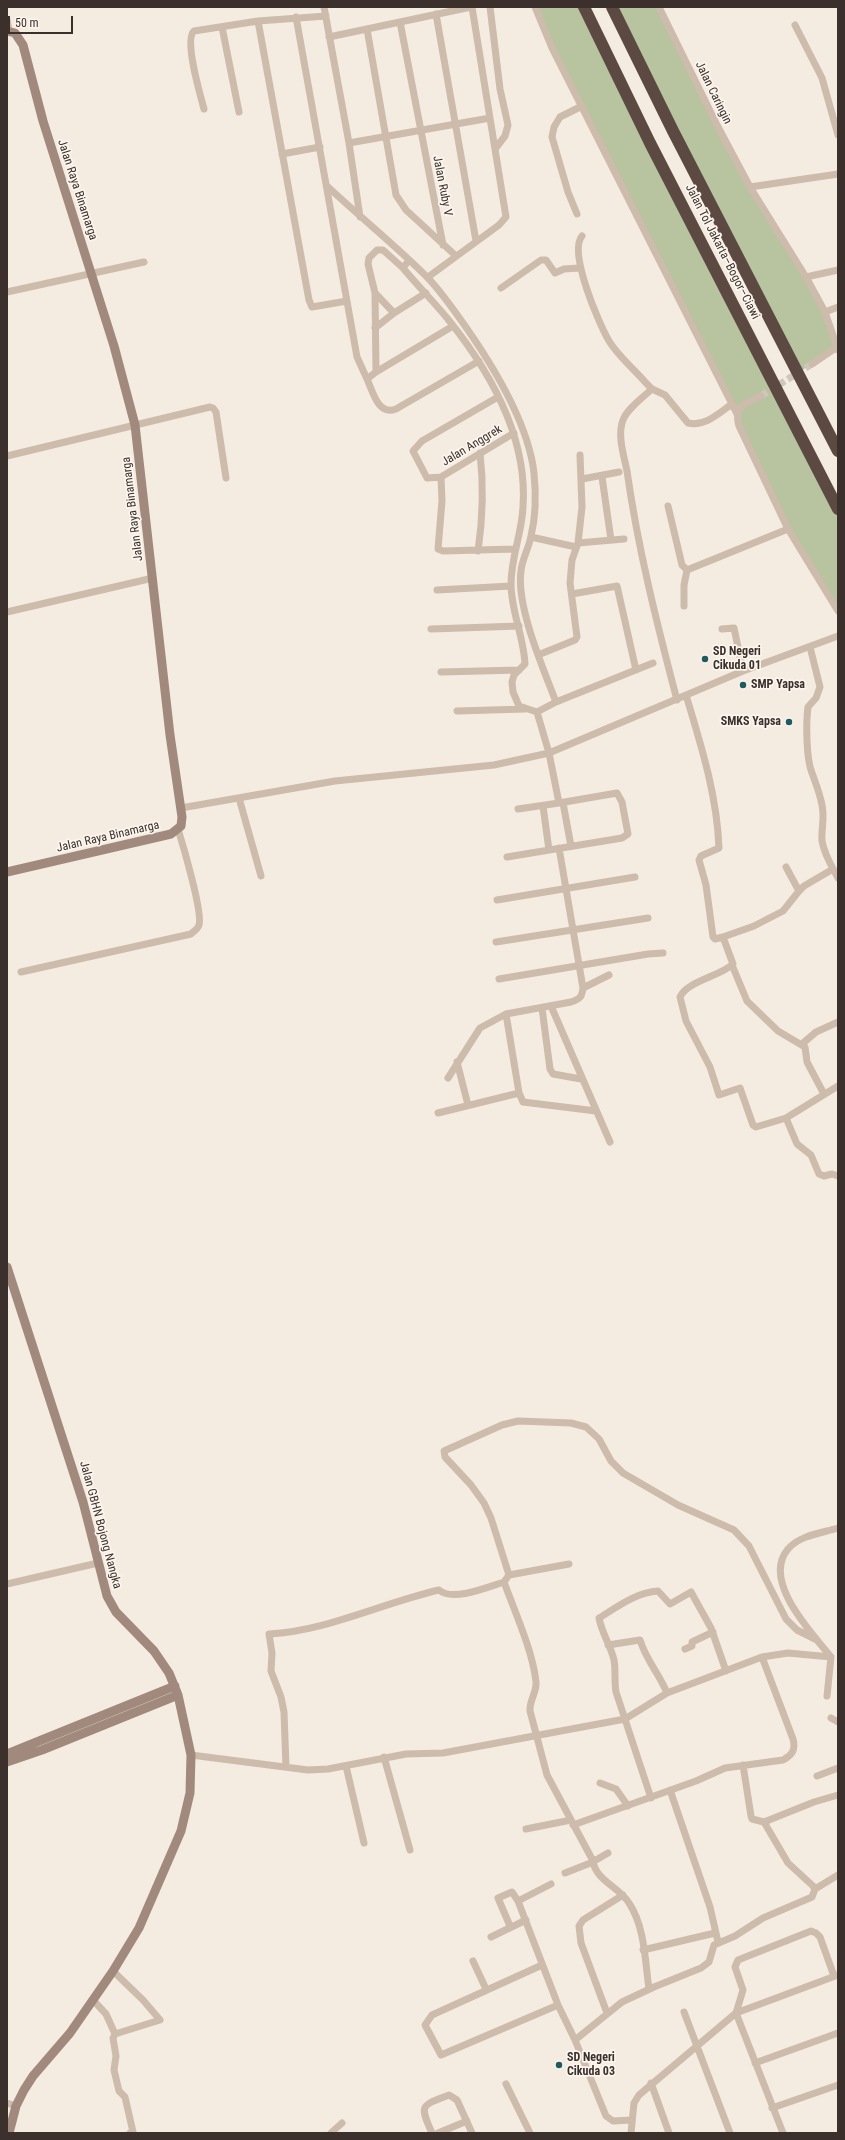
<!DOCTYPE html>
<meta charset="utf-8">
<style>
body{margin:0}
#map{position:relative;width:845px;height:2140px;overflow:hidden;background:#f4ebe1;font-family:"Roboto Condensed",sans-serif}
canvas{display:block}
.frame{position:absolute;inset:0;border:8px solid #3b302b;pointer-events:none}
.scale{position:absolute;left:8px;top:16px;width:65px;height:18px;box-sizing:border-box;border:2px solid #3b302b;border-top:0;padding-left:5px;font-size:12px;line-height:14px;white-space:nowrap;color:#3b302b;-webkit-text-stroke:3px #fbf5ee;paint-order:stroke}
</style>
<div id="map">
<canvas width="845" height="2140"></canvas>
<div class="frame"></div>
<div class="scale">50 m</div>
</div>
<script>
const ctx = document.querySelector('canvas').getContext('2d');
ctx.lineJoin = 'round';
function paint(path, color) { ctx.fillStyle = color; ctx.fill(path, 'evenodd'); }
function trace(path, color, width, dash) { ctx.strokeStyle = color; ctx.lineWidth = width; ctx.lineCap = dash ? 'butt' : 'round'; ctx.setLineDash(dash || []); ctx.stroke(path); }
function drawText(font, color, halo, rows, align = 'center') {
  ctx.font = font + ' "Roboto Condensed",sans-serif'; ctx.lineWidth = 3.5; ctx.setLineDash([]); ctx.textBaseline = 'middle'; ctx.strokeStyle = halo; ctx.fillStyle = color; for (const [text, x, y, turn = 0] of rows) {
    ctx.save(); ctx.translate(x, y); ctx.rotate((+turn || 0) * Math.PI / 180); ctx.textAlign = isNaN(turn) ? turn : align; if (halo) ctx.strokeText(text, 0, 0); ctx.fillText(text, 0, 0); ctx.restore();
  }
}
const green = new Path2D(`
 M535 7H584L838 509V611L801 551Z
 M612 7H660L723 136 825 312 837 347 798 373Z`);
const streetTunnel = new Path2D(`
 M761 396 812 364`);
const street = new Path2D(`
 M324 7 349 143 360 217
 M490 7 500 89 508 125 505 136 495 149
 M535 7 552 48 737 414
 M659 7 717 125 750 187 806 277 825 312 838 350
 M436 14 476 241
 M296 17 357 357 367 379
 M7 20 9 31
 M258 21 309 300 312 307 347 301
 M400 22 443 245
 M795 25 822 78 838 135
 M222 27 239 112
 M367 29 396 195 406 210 456 256
 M329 37 471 7
 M204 109C200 94 184 40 194 31L258 21 326 16
 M349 143 490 118
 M282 154 320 147
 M327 186C360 217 395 245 426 276 438 288 448 302 458 316 489 359 528 420 534 473 536 493 536 516 531 536 529 548 522 559 521 571 516 606 543 668 556 702
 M750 187 838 174
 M577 214 568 192 552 137 554 127 560 117 582 106
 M582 236C568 252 599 324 609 341 618 356 634 369 646 383L652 389 665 395 688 423C705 427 719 413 732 404
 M409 260 403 268C417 285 433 301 447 318 490 371 528 436 523 507 522 533 511 557 511 584 511 611 524 638 525 664L514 675 512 682 513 692 519 706 537 712
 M403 268 383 250H377L369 258 368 264 375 293 376 372 367 379C373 392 378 416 396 409L479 361
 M428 277 499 225 506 217 472 7
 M806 277 838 270
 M501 288 541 260H546L555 273 564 269 580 268
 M7 292 144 262
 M375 293 394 313
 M825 312 838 307
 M375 328 394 313 426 293
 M812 364 837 347
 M376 372 453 326
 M652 389C643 397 627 409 623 420 617 435 624 456 627 471 638 549 657 624 677 700
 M761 396C745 404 733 405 739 426L788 529 838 611
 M498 397 422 441 413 451 427 478 441 477 514 433
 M7 456 210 407 213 408 216 412 226 478
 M441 477 442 501 438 549 443 551 515 549
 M602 477 611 540
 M582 479 619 472
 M668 506 682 565 687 570 788 529
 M531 537 576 547
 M578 543 624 539
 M478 551C483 517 484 487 480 453
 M437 590 511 586
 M572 594 617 586 636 670
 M684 606V585L687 570
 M7 612 153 578
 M431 629 519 626
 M722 629 734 628 743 671
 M810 647 820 687 816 698 808 707C806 722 806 759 812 773 816 784 820 794 822 805 825 819 821 829 822 841 824 854 832 867 838 878
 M538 655 575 640 577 637 570 583 572 560 578 543 582 507 580 455
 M441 672 519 670
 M686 695C701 745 717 795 719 848L701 856 699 860 706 885 713 937 715 939 723 937 733 964C721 976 687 981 680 997L686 1021 710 1067 719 1095 740 1088 753 1125 756 1127 786 1118 838 1086
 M457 711 525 709
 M239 798 261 876
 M563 803 571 846
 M543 806 549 850
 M181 808 335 781 494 765 549 753 743 671 838 636
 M518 809 559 803
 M559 848 583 988C582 997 580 999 571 1002L506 1014 519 1093 523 1102 596 1111
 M507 857 622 838 628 834 622 802 617 793 559 803 549 753 537 712 556 702 653 663
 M786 867 799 891 804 886 833 869
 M497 900 635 877
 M723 937 754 926 783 911 799 891
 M496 942 648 918
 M732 965 747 1001 778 1031 805 1047 807 1062 824 1094
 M21 972 191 934C194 931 198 929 199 925 203 913 183 845 178 829
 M499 979 648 954 663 953
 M583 988 609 975
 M551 1006 610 1142
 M542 1008 550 1069 553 1074 581 1079
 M802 1044 816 1032 838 1022
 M457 1062 468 1105
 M448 1078 480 1028 506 1014
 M438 1113 519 1093
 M786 1118 797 1144 811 1155 819 1174 824 1176 832 1174 838 1176
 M509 1575 569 1564
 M7 1584 98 1563
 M608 1645 640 1640C646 1660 660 1675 667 1693
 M685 1649 692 1646V1642L713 1632
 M827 1696 831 1657C812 1633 761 1581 788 1549 800 1535 822 1533 838 1528
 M831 1718 838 1722
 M191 1755 308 1770 328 1769 406 1754 443 1753 625 1719 667 1693 762 1657 788 1653 831 1657
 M384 1757 410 1850
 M346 1766 364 1843
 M286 1767 284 1712 281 1697 271 1671 272 1653 269 1634C327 1631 382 1603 439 1590 452 1602 488 1587 504 1582
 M817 1776 838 1768
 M600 1783 616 1789 628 1806
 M670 1790 710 1907 718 1942
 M651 1798 616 1692C614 1681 616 1671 614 1660 611 1646 602 1634 599 1618 617 1607 637 1592 658 1591L670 1604 691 1592 711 1628 726 1671
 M764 1822 814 1802 838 1795
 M573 1825 696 1781 725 1768 783 1760C792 1755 796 1750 793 1739L762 1657
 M526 1829 571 1820
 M608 1853 596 1860 592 1859 547 1775 530 1711C529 1701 537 1692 536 1682 533 1652 515 1612 504 1582L509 1575 491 1518 484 1503 471 1485 445 1457 444 1451 502 1425 518 1421 571 1423 586 1427 599 1439 611 1461 623 1473 678 1505 734 1530 749 1546 786 1619 797 1630 817 1640
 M594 1860 593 1862C597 1881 619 1887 629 1903 645 1927 645 1961 649 1989
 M565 1873 593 1862
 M551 1884 518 1901 558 2005 575 2040 606 2116 613 2121 631 2120
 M815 1889 838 1875
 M510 1926 498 1898 512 1892 518 1901
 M491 1937 526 1920
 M643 1950 715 1933
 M473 1961 486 1989
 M542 1965 432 2015 425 2025 441 2055 558 2005
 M113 1971 143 2000 160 2020 115 2034 113 2038 116 2056 114 2070 119 2091 125 2097 133 2132 130 2133
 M93 2000 106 2014 115 2034
 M684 2012 730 2133
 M607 2013 581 1943 579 1926 583 1920 623 1895
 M575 2040 622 2002 654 1987 701 1968 709 1962 714 1945 735 1936 763 1918 812 1897 815 1889 813 1886 788 1863 764 1822 752 1819 751 1816 743 1765
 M755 2063 838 2033
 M651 2083 669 2133
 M506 2084 530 2133
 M7 2103 16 2106
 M772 2108 838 2085
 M331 2133 342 2123
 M432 2133C419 2104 421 2106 449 2095L457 2100 472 2133
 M438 2133 467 2121
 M631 2133 634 2103 639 2095 736 2013 838 1975
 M783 2133 736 2013 743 1990 735 1967 738 1960 811 1931 816 1933 820 1937 834 1976`);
const secondary = new Path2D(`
 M7 31 15 33 23 45 43 121 114 346 135 425 170 735 182 817 181 826 171 834 7 872
 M7 1267 83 1502 107 1596 116 1612 154 1651 169 1673 178 1695 191 1755 190 1793 181 1831 139 1928 113 1971 70 2033 33 2076 24 2090 16 2106 9 2133
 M7 1754 175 1686
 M7 1762 42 1750 178 1695`);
const highway = new Path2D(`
 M584 7 650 143 838 509
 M612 7 673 131 838 451`);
const markers = [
 [705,659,4,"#1f5a5e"],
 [743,685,4,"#1f5a5e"],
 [789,722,4,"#1f5a5e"],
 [559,2065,4,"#1f5a5e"]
];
const streetNames = [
 ["Jalan Caringin",713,93,64],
 ["Jalan Ruby V",442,186,79],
 ["Jalan Raya Binamarga",77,190,72],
 ["Jalan Tol Jakarta–Bogor–Ciawi",722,252,63],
 ["Jalan Anggrek",472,446,-31],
 ["Jalan Raya Binamarga",133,509,-97],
 ["Jalan Raya Binamarga",108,837,-13],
 ["Jalan GBHN Bojong Nangka",100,1525,75]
];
const poiNames = [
 ["SD Negeri",713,652],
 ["Cikuda 01",713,666],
 ["SMP Yapsa",751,685],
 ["SMKS Yapsa",781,722,"right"],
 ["SD Negeri",567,2058],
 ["Cikuda 03",567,2072]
];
paint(green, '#b8c4a0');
trace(streetTunnel, '#cfc6bd', 7, [7, 3.5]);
trace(street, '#cdbbac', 7);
trace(secondary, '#a18a7d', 9);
trace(highway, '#5c4a42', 12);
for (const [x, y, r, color] of markers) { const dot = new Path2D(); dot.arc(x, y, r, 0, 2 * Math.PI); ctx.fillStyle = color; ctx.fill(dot); trace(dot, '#fbf5ee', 1.5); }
drawText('12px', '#3b302b', '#fbf5ee', streetNames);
drawText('bold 12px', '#3b302b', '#fbf5ee', poiNames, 'left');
</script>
